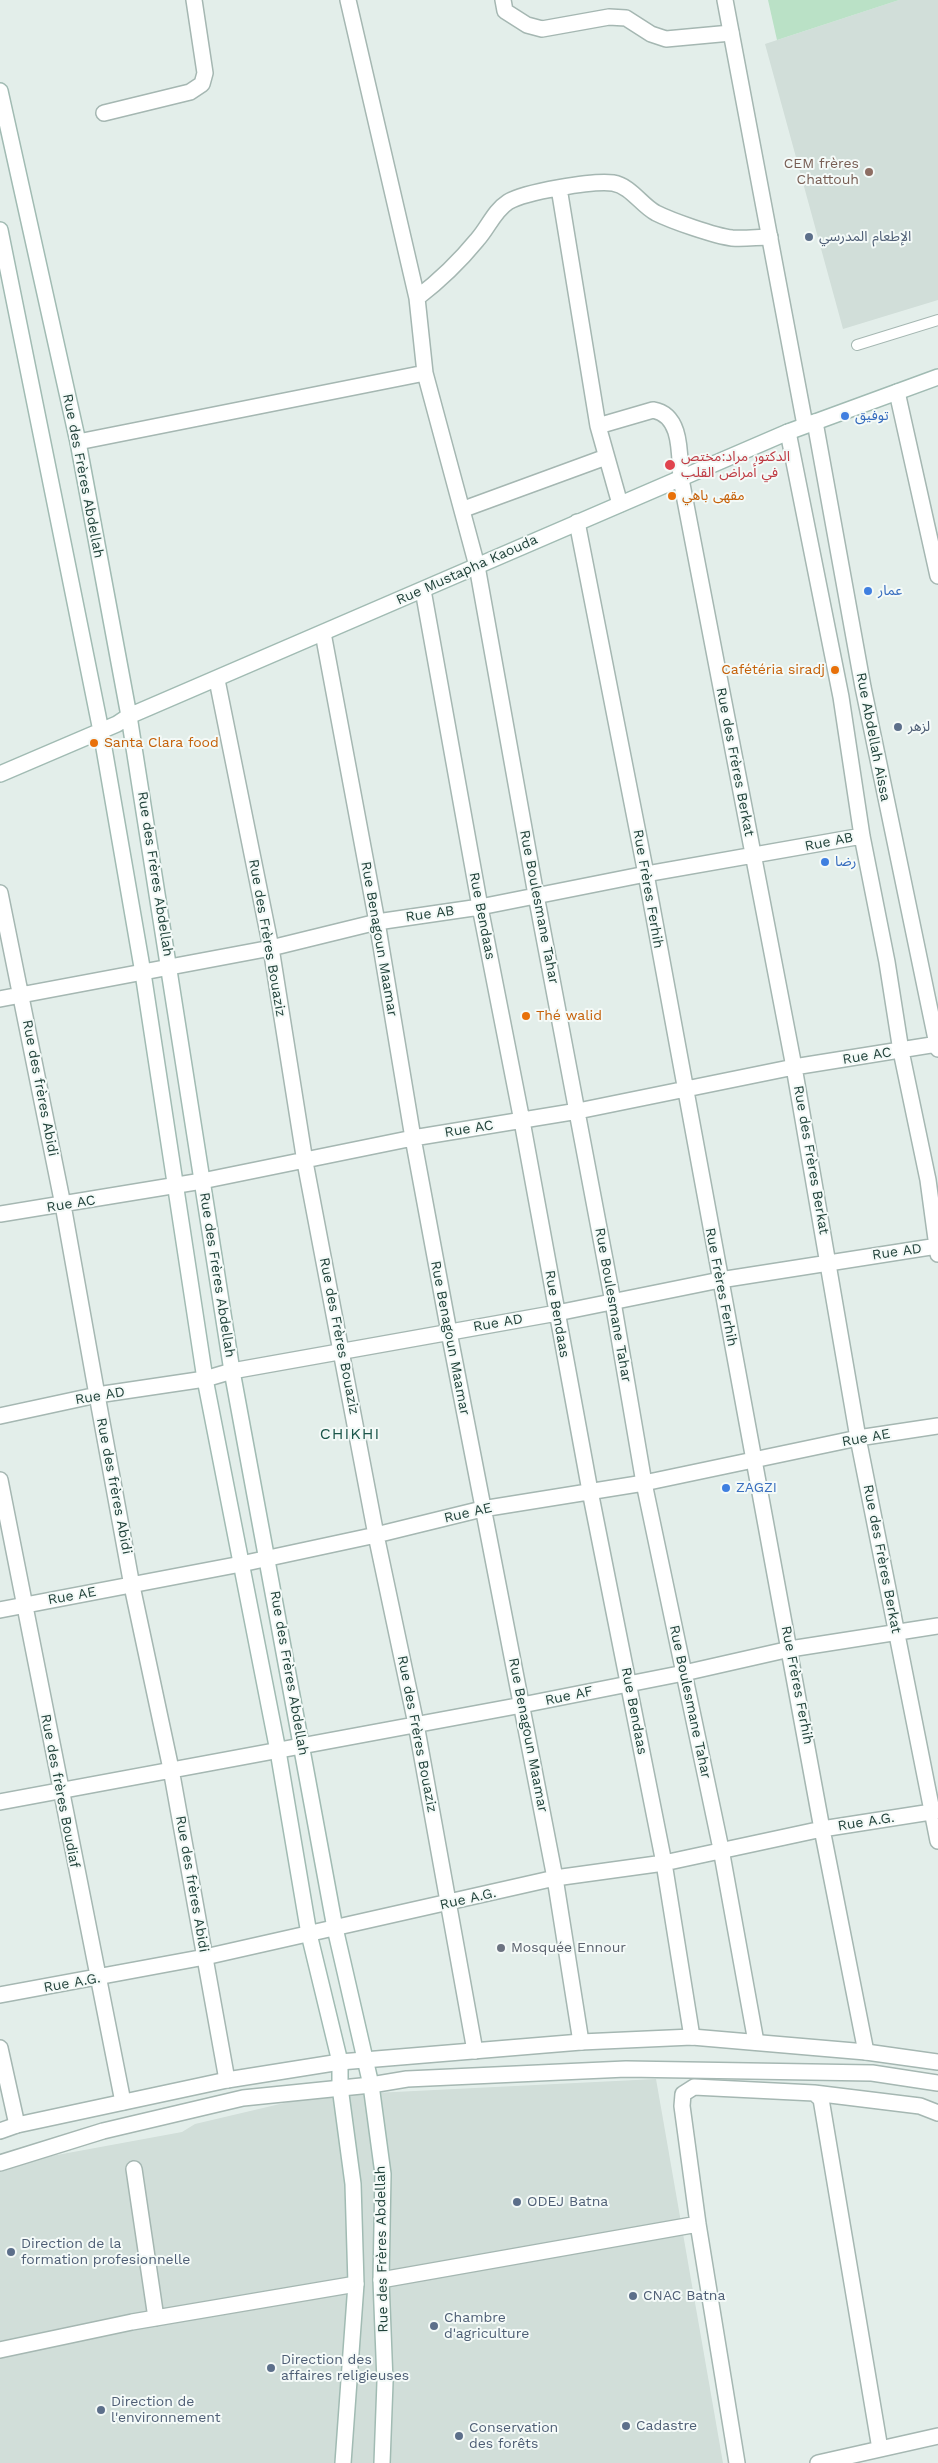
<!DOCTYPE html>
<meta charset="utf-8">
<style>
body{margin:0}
canvas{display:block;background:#e3eeea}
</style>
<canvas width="938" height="2463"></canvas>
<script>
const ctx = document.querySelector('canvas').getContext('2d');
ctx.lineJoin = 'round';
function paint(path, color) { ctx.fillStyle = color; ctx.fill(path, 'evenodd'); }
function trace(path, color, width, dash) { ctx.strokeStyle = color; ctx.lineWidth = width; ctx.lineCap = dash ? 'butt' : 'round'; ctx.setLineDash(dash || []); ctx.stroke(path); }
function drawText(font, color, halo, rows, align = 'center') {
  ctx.font = font + ' "Work Sans","Noto Sans Arabic",sans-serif'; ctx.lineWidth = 4; ctx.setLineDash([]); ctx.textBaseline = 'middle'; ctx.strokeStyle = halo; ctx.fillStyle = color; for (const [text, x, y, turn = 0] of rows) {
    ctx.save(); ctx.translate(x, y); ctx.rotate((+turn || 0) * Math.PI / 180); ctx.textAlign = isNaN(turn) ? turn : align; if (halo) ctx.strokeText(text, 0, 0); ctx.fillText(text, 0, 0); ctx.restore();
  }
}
const built = new Path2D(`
 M899 0H938V300L843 329 765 44Z
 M656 2079 723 2463H0V2172L46 2157 182 2132 195 2124 314 2096Z`);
const green = new Path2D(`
 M768 0H899L777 40Z`);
const service = new Path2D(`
 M857 345 938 320`);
const minor = new Path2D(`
 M348 0 417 298 425 373 477 566 536 895 613 1302 644 1483 721 1849 756 2042
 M503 0 505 11 527 25 542 29 609 17 626 18 651 34 666 39 731 33
 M104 113 190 92 202 84 205 73 194 0
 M559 188 598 426 620 504
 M417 298C439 281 459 262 477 240 488 228 494 211 508 202 524 192 594 180 613 183 631 186 641 205 656 213 672 221 715 236 732 238 745 239 758 237 770 237
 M897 392 938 576
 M815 422 863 687 938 1049
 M598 426 653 410C683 415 679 456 681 479L794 1067 858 1438 938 1841
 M788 432 841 697 862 836 887 962 901 1051 928 1180 938 1254
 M78 442 425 373
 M464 509 606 457
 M577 522 646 874 822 1829 866 2052
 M423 590 480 907 522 1121 590 1491 664 1863 692 2037
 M323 633 377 922 413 1138 449 1332 555 1878 581 2042
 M217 680 271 948 305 1162 376 1535 416 1724 475 2051
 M0 893 63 1205 97 1395 132 1586 171 1769 227 2080
 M0 999 271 948 377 922 480 907 646 874 862 836
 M0 1214 202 1181 413 1138 578 1111 794 1067 938 1044
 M0 1416 97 1395 205 1379 232 1371 557 1313 720 1280 938 1246
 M0 1480 123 2102
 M0 1610 241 1564 376 1535 482 1509 644 1483 858 1438 938 1426
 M0 1802 522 1705 684 1673 790 1649 938 1626
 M0 1995 205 1957 555 1878 664 1863 822 1829 938 1811
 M0 2048 17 2125
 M814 2093 920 2106 938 2113
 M134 2169 156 2318
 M381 2280 698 2224
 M0 2350 132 2322 356 2284
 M737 2463 698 2224 682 2106 683 2094 694 2087 814 2093 821 2099 880 2449
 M818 2463 938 2436`);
const tertiary = new Path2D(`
 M725 0 805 425
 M0 2131 17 2125 227 2080 340 2062 581 2042 692 2037 866 2052 938 2062
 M0 2163 103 2131 243 2098 371 2085 407 2079 626 2069 872 2073 938 2083`);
const secondary = new Path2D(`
 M0 91 78 442 129 716 232 1371 335 1928 371 2085 383 2174 381 2280 385 2382 382 2463
 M0 230 101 731 143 973 205 1379 278 1751 309 1934 340 2062V2087L353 2184 356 2284 343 2463
 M0 774 117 724 129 716 788 432 938 377`);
const markers = [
 [869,172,5,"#8d6e63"],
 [809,237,5,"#5c6f8a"],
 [845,416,5,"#3f7fe0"],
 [670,465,6,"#e0444e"],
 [672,496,5,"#e8710a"],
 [868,591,5,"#3f7fe0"],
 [835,670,5,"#e8710a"],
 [898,727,5,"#5c6f8a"],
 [94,743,5,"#e8710a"],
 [825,862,5,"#3f7fe0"],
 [526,1016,5,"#e8710a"],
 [726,1488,5,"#3f7fe0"],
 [501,1948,5,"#6b7280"],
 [517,2202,5,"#5c6f8a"],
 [11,2252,5,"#5c6f8a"],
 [633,2296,5,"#5c6f8a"],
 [434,2326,5,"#5c6f8a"],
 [271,2368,5,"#5c6f8a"],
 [101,2410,5,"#5c6f8a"],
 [626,2426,5,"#5c6f8a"],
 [459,2436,5,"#5c6f8a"]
];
const educationNames = [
 ["CEM frères",859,164],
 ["Chattouh",859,180]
];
const serviceNames = [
 ["الإطعام المدرسي",819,237],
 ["لزهر",908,727],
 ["ODEJ Batna",527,2202],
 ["Direction de la",21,2244],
 ["formation profesionnelle",21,2260],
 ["CNAC Batna",643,2296],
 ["Chambre",444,2318],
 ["d'agriculture",444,2334],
 ["Direction des",281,2360],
 ["affaires religieuses",281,2376],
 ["Direction de",111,2402],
 ["l'environnement",111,2418],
 ["Cadastre",636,2426],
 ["Conservation",469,2428],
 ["des forêts",469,2444]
];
const shopNames = [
 ["توفيق",855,416],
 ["عمار",878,591],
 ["رضا",835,862],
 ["ZAGZI",736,1488]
];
const healthNames = [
 ["الدكتور مراد:مختص",681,457],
 ["في أمراض القلب",681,473]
];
const streetNames = [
 ["Rue des Frères Abdellah",83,476,79],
 ["Rue Mustapha Kaouda",467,570,-24],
 ["Rue Abdellah Aissa",873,737,79],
 ["Rue des Frères Berkat",735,762,79],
 ["Rue AB",829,842,-11],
 ["Rue des Frères Abdellah",155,874,81],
 ["Rue Frères Ferhih",648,889,80],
 ["Rue Boulesmane Tahar",539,907,79],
 ["Rue AB",430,914,-8],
 ["Rue Bendaas",482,916,79],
 ["Rue des Frères Bouaziz",267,938,80],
 ["Rue Benagoun Maamar",379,939,80],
 ["Rue AC",867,1056,-9],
 ["Rue des frères Abidi",40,1088,79],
 ["Rue AC",469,1129,-9],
 ["Rue des Frères Berkat",811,1160,80],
 ["Rue AC",71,1204,-9],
 ["Rue AD",897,1252,-8],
 ["Rue des Frères Abdellah",217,1275,81],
 ["Rue Frères Ferhih",721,1287,79],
 ["Rue Boulesmane Tahar",613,1305,80],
 ["Rue Bendaas",557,1314,80],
 ["Rue AD",498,1323,-10],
 ["Rue des Frères Bouaziz",339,1336,79],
 ["Rue Benagoun Maamar",450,1338,79],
 ["Rue AD",100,1396,-10],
 ["Rue AE",866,1438,-10],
 ["Rue des frères Abidi",114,1486,79],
 ["Rue AE",468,1513,-13],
 ["Rue des Frères Berkat",882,1559,79],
 ["Rue AE",72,1596,-10],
 ["Rue des Frères Abdellah",289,1673,80],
 ["Rue Frères Ferhih",797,1685,79],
 ["Rue AF",569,1696,-12],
 ["Rue Boulesmane Tahar",690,1702,78],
 ["Rue Bendaas",634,1711,79],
 ["Rue des Frères Bouaziz",417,1734,79],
 ["Rue Benagoun Maamar",528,1735,79],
 ["Rue des frères Boudiaf",60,1791,79],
 ["Rue A.G.",866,1822,-9],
 ["Rue des frères Abidi",192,1884,80],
 ["Rue A.G.",468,1899,-13],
 ["Rue A.G.",72,1983,-10],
 ["Rue des Frères Abdellah",382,2249,-91]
];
const foodNames = [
 ["مقهى باهي",682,496],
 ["Cafétéria siradj",825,670,"right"],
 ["Santa Clara food",104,743],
 ["Thé walid",536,1016]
];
const worshipNames = [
 ["Mosquée Ennour",511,1948]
];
const quarterNames = [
 ["CHIKHI",350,1434]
];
paint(built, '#d1ded9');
paint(green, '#bae1c6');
trace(service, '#a5b7b2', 12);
trace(minor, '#a5b7b2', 18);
trace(tertiary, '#a5b7b2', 18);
trace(secondary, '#a1bbb3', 18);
trace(service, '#fff', 10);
trace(minor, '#fff', 15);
trace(tertiary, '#fff', 15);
trace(secondary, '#fff', 15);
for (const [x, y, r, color] of markers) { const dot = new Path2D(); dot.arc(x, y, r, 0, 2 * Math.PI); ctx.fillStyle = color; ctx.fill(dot); trace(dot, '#f4faf8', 2); }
drawText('14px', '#785e54', '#f4faf8', educationNames, 'right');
drawText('14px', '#4e5e75', '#f4faf8', serviceNames, 'left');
drawText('14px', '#366cbe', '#f4faf8', shopNames, 'left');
drawText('14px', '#be3a42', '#f4faf8', healthNames, 'left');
drawText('14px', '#21423a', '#f4faf8', streetNames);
drawText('14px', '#c56008', '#f4faf8', foodNames, 'left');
drawText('14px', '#5b616d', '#f4faf8', worshipNames, 'left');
ctx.letterSpacing = '1px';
drawText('16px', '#1b564a', '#f4faf8', quarterNames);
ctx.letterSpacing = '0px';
</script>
